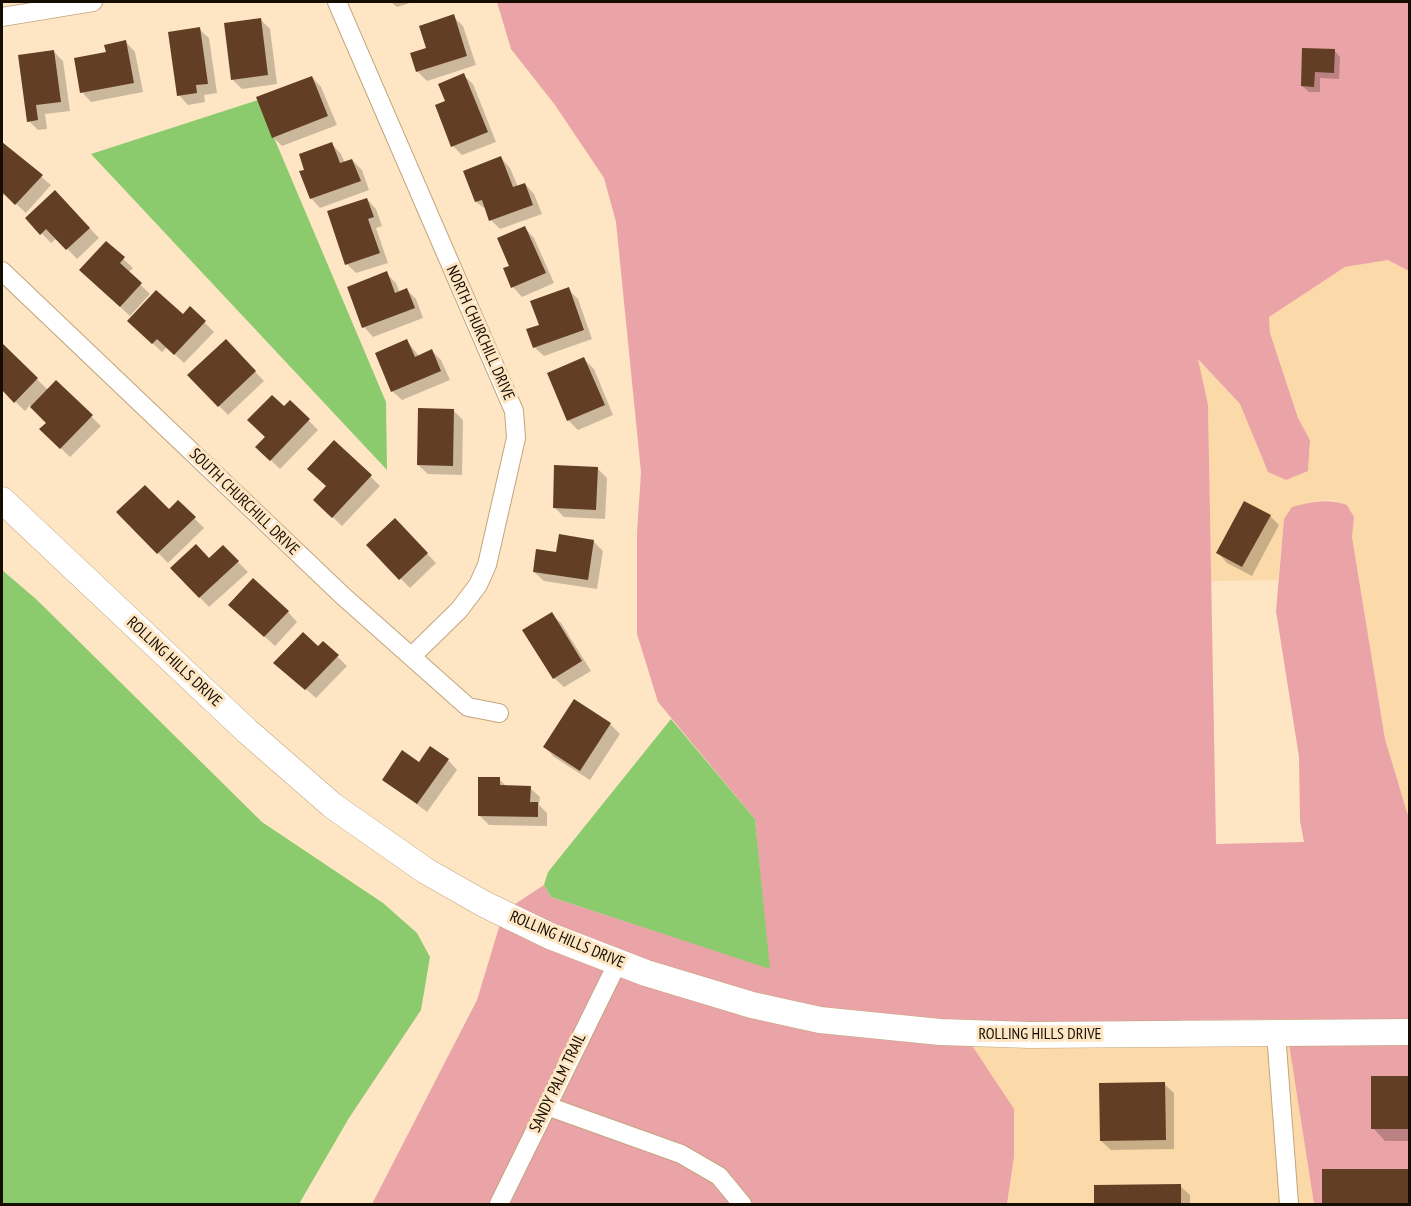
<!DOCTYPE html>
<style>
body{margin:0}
#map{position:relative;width:1411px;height:1206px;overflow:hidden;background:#fee6c4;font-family:"PT Sans Narrow",sans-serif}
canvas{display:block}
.frame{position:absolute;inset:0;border:3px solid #160d01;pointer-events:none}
</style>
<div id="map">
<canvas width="1411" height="1206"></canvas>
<div class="frame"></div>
</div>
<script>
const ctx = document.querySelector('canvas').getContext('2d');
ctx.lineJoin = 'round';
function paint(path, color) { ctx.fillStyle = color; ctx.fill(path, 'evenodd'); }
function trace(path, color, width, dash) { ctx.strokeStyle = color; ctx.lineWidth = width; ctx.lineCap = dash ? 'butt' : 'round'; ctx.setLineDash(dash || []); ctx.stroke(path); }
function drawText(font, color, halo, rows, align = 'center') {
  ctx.font = font + ' "PT Sans Narrow",sans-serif'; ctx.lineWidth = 6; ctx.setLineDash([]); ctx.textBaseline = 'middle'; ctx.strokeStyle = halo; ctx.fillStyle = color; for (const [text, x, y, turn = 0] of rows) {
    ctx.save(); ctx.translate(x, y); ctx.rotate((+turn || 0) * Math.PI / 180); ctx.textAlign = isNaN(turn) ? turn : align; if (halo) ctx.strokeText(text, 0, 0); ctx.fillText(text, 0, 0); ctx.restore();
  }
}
const built = new Path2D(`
 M1388 260 1409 271V819L1385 739 1352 537 1354 517 1347 505 1333 500 1315 501 1284 519 1278 580 1211 581 1208 405 1197 358 1240 404 1268 472 1286 480 1308 471 1310 440 1298 418 1270 333 1269 317 1345 267Z
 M971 1044H1289L1314 1204H1007L1014 1157Z`);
const green = new Path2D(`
 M497 2H1409V271L1388 260 1345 267 1269 317 1270 333 1298 418 1310 440 1308 471 1286 480 1268 472 1240 404 1198 359 1208 405 1216 844 1304 842 1300 821 1299 757 1276 611 1284 519 1292 507C1311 502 1328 498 1347 505L1354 517 1352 537 1385 739 1409 819V1019L1182 1020 1176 1022 1030 1024 940 1021 821 1009 694 977 554 926 512 906 544 885 551 897 769 968 755 819 658 702 637 634V533L641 472 616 222 604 178 555 105 511 49Z
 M500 924 547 947 971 1044 1014 1109V1157L1007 1204H372L477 1000Z
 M1409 1043V1204H1314L1289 1044Z`);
const water = new Path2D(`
 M258 100 386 402 387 470 91 154Z
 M2 570 36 599 262 822 383 903 417 933 430 957 421 1010 349 1118 299 1204H2Z
 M671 719 755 819 770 969 551 897 544 885 548 872Z`);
const shadow = new Path2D(`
 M391 2H413L397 7Z
 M453 16 463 26 476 65 427 81 417 71 428 49Z
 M261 20 270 29 277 84 242 89 232 79Z
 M199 29 209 38 217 93 204 95 205 102 188 105 179 95Z
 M126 42 135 52 143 92 91 102 82 92 107 53Z
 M1334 50 1340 57 1339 79 1320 78V92H1309L1302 86Z
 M54 52 63 61 70 111 45 114 47 129 38 130 29 121Z
 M463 75 473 84 496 142 462 155 453 146 447 102Z
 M312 77 321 87 337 125 282 146 273 137Z
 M2 144 51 185 26 213 5 194 2 196Z
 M332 144 341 154 345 163 352 160 362 170 369 190 320 208 311 198 306 171Z
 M501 158 510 168 518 187 525 184 534 194 542 214 500 229 491 220 487 210 476 202Z
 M55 192 99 238 77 259 57 238 51 243 27 218Z
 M367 199 376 209 382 226 376 228 388 263 356 273 347 264Z
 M525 228 534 238 554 283 522 297 513 287 511 267Z
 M106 243 133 268 128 273 150 294 130 316 90 279Z
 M386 273 396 283 400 293 407 290 416 299 423 318 373 337 364 327Z
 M568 289 578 299 592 339 544 356 534 347 541 326Z
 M190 308 214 332 184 363 167 347 162 352 139 331 183 316Z
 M226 341 264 381 228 415 189 375Z
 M407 341 419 356 432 351 441 360 450 380 402 400 392 391Z
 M2 345 48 390 56 382 101 426 70 457 41 429 48 423 30 405 25 411 2 389Z
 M584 359 594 369 613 415 578 430 568 420Z
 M290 402 318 430 280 469 257 447Z
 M453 410 463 420 462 475 428 474 418 465Z
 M597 468 607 478 605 519 564 517 554 507Z
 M370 476 380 486 342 526 324 509Z
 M178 502 204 528 168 563 118 512 169 511Z
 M1270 516 1279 525 1252 576 1227 563 1218 553Z
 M395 520 436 563 410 588 368 546Z
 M593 541 603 551 597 589 544 581 534 572Z
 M223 547 248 572 209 607 172 568 209 560Z
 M288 612 297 622 275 646 240 614Z
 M551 614 561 623 591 671 564 687 554 678Z
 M323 643 347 666 316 698 276 663 318 648Z
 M574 701 610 724 620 734 590 780 554 757 545 747Z
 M448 760 457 770 427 812 384 779Z
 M499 779 507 787 530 788 540 797 539 805 547 813V826L489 825 479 815Z
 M1410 1077V1141H1385L1373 1128Z
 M1164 1084 1174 1093V1149L1111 1150 1101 1141Z
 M1323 1170H1410V1204H1324Z
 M1180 1186 1190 1195V1204H1095V1187Z`);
const building = new Path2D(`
 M454 14 467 56 416 72 410 53 426 48 419 26Z
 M261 18 268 75 231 80 224 23Z
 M200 27 208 84 196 85 197 93 177 96 168 32Z
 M126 40 134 83 80 93 74 58 106 52 104 45Z
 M1302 48 1335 49 1334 73 1315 72 1314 87 1301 86Z
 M54 50 61 102 36 105 38 120 27 122 18 55Z
 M464 73 488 132 451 147 435 105 445 101 438 84Z
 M312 76 328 116 272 138 256 97Z
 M2 142 43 175 15 205 2 192Z
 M332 142 340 163 352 159 361 181 310 199 299 171 304 170 299 154Z
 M501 156 513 187 525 183 533 205 489 221 482 200 475 202 463 171Z
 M55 190 90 228 66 250 46 229 40 235 25 218Z
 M367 198 374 217 368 219 380 253 345 265 327 211Z
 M525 226 546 273 511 288 503 268 509 266 497 238Z
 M106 241 125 257 120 263 142 283 120 307 79 270Z
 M387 271 395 293 407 288 415 308 362 328 347 287Z
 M569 287 584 330 533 348 526 329 539 325 530 301Z
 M156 290 183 314 190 306 206 321 174 355 157 339 152 344 127 321Z
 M226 339 256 371 218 407 187 375Z
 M407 339 415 357 432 349 441 371 391 392 375 353Z
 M2 343 38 378 14 403 2 390Z
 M584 357 605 405 567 421 547 373Z
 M56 380 93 415 60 449 39 429 46 423 30 407Z
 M272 395 284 406 290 400 310 419 270 461 255 447 265 437 247 420Z
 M418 408 454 409 453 466 417 465Z
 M334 440 372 475 332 518 313 500 326 486 307 469Z
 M554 465 598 467 596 510 553 508Z
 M145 485 169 509 178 500 196 517 157 554 116 512Z
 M1244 501 1271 515 1242 567 1216 553Z
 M395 518 428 553 399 580 366 545Z
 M559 534 594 540 588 580 533 572 536 549 556 552Z
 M196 544 209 558 223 545 239 561 199 598 170 568Z
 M253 578 289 611 264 637 228 605Z
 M552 612 582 661 553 679 522 630Z
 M303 632 318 646 323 641 339 655 305 690 273 663Z
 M574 699 611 723 580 771 543 747Z
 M430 746 449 759 417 804 382 780 402 750 419 762Z
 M478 777H500V785L531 786 530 802H538V817L478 816Z
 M1371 1076H1410V1129H1371Z
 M1165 1082 1166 1140 1100 1141 1099 1083Z
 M1322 1169H1410V1204H1322Z
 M1181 1184V1204H1094V1185Z`);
const street = new Path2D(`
 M337 2 514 411 516 438 487 565 478 585 459 610 412 656
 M2 17 93 2
 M2 271 343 596 468 707 499 713
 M1276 1033 1289 1204
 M547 1106 681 1154 719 1176 742 1204
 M499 1204 618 962`);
const secondary = new Path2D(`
 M2 500 247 731 333 806 426 871 484 904 550 936 646 973 752 1005 820 1020 940 1032 1030 1035 1410 1032`);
const streetNames = [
 ["NORTH CHURCHILL DRIVE",480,333,66],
 ["SOUTH CHURCHILL DRIVE",244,502,44],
 ["ROLLING HILLS DRIVE",174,662,43],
 ["ROLLING HILLS DRIVE",567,940,23],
 ["ROLLING HILLS DRIVE",1040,1034],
 ["SANDY PALM TRAIL",558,1083,-64]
];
paint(built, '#fbd9a8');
paint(green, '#eaa3a6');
paint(water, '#8bcb6e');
paint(shadow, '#0003');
paint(building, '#623e24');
trace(street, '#c2a57d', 20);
trace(secondary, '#c2a57d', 27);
trace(street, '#fff', 18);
trace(secondary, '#fff', 26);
drawText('16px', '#160d01', '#fee6c4', streetNames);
</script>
